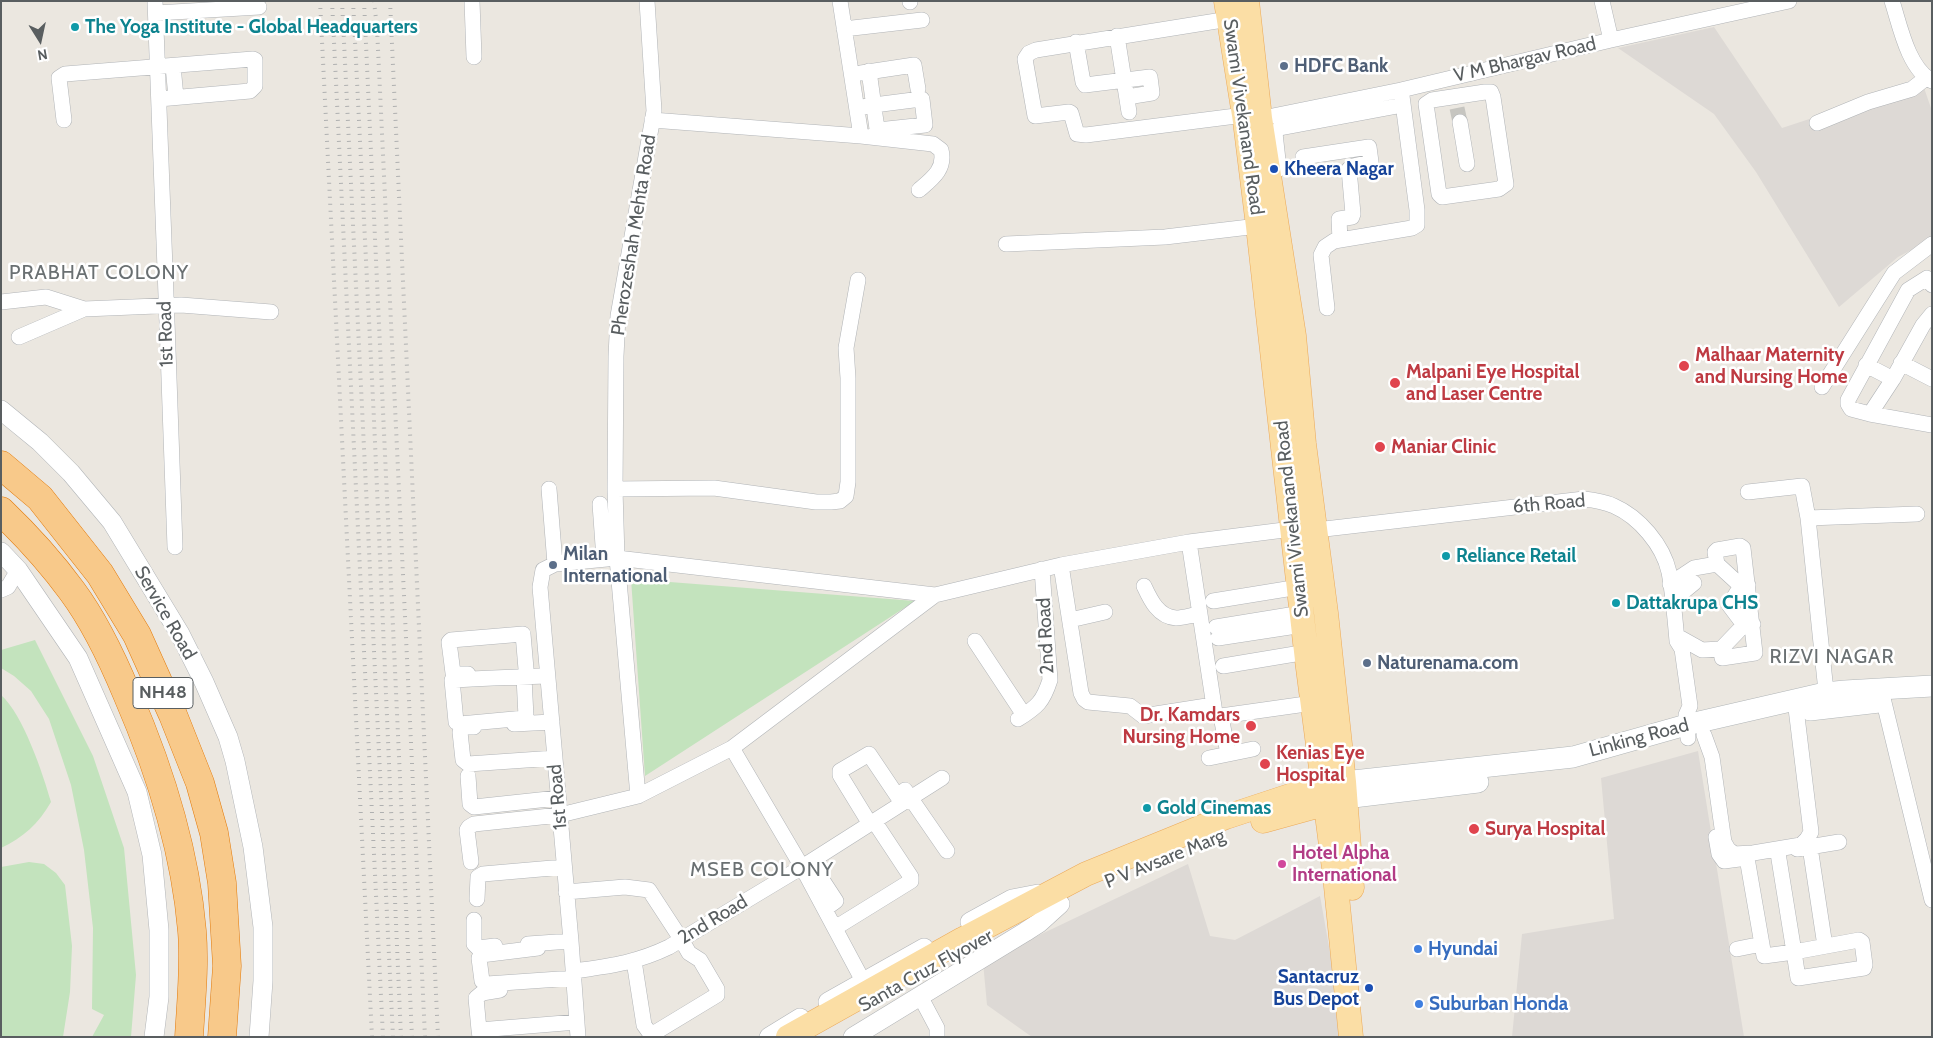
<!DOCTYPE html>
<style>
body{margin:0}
#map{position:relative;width:1933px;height:1038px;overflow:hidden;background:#ebe7e0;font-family:Cabin,sans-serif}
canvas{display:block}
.frame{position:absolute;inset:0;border:2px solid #595e60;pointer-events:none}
.north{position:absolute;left:15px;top:15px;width:50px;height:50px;-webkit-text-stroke:4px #fff;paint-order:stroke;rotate:170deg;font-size:14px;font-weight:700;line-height:20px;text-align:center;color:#595e60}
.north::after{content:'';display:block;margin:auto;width:18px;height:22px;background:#595e60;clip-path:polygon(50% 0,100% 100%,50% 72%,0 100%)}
</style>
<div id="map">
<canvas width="1933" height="1038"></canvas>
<div class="frame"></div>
<div class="north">N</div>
</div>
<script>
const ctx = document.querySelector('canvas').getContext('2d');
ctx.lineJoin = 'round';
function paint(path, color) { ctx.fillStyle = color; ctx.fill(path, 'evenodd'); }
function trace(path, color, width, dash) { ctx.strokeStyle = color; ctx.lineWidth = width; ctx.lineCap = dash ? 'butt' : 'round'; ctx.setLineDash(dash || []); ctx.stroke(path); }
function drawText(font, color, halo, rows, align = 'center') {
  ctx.font = font + ' Cabin,sans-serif'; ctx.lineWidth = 5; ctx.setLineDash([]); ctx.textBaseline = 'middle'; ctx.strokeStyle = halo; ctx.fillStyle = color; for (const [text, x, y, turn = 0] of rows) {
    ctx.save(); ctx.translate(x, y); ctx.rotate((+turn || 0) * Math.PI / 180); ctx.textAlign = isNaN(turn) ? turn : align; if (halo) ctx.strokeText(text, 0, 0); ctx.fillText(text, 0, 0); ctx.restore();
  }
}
const industrial = new Path2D(`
 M1714 27 1782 128 1922 82 1932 111V239L1898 257 1839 307 1756 172 1714 114 1618 48Z
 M1698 751 1744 1037H1512L1522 934 1614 919 1601 778Z
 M1188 864 1210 936 1235 940 1320 896 1345 1037H1032L987 1005 983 962Z`);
const green = new Path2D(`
 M631 579 915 601 645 776Z
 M35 640 93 756 124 848 136 975 131 1037H92L104 1015 92 1009 93 928 84 850 71 785 49 719 31 691 14 676 1 668V650Z
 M1 695C23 714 43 774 51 802 39 823 23 838 1 848Z
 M29 862 44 864 56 873 65 885 72 946 70 992 63 1037H1V867Z`);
const minorTunnel = new Path2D(`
 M1457 108 1460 122`);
const minor = new Path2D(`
 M155 1C163 183 168 365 175 547
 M472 1 474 57
 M840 1 861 136 933 144 941 150C946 169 932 179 919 190
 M910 1V2
 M1602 1 1611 40
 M1892 1C1900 26 1908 68 1932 81
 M156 13 259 7
 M1229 19 1036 50 1029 53 1025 59 1035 116 1069 112 1071 113 1077 134 1086 135 1244 115
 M844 29 922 20
 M1117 36 1129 112
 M1076 42 1083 82 1085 85 1150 77 1152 93 1127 97
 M173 66 176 97
 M861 73 914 65 918 89
 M1485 92H1491L1493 97 1506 184 1499 189 1442 197 1439 194 1426 104 1432 100Z
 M857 108 874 105 921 99H922L925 125 878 130 877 129 869 71
 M64 120 59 78 65 74 253 59 255 60V86L250 91 159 99
 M652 120 861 136
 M1253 120 1401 90 1611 40 1789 1
 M1460 122 1467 164
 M1817 123 1868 102 1912 89 1926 78
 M1303 157 1369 147 1371 162 1353 166 1349 169 1353 214 1352 217 1339 219 1340 240
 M1279 169 1275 133 1280 128 1403 105
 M1006 244 1165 237 1258 226
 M1 302 46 297 84 309
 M1327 308 1321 255 1325 247 1334 241 1412 228 1417 225V210L1402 96
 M1932 314 1923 325 1893 379 1870 414 1932 425
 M19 337 84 309 181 305 271 312
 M1901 363 1932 379
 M1866 365 1893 379
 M1822 387 1894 273 1932 244
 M1870 414 1851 409 1848 404V400L1908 290 1927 278 1932 285
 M549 489 555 564
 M615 489 714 488 816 502H831L840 501 846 496 848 482V378L846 348 858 280
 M1748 492 1802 486 1808 518 1827 701
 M600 504 604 559
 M1808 518 1917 514
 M1316 530 1584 499C1594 500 1605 502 1614 506 1639 517 1663 545 1669 572 1673 594 1675 618 1677 641L1682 649 1690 706 1686 715 1688 738
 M1189 542 1215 713 1221 716 1313 703
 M1717 564 1741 586 1748 585
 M1061 565 1081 693 1084 699 1088 702 1130 706 1143 716 1213 705
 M1670 584 1694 568 1717 564 1715 552 1717 550 1740 546 1743 548 1755 653 1722 658 1721 649 1702 650 1677 636
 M1144 586C1150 599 1158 617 1176 618 1183 618 1192 615 1199 614
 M1741 586 1729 605 1744 625
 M1 590 8 587 18 570
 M1213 601 1299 587
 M1672 601 1694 583
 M1070 620 1105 612
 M1216 627 1302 613
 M1218 638 1303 625
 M975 641 1024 715
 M1721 649 1744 625 1753 624
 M1223 666 1307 652
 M468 674H455L453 673 449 642 451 640 523 634 526 669
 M524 677 526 717 525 718 460 724 456 722 452 680H455C485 678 516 677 547 676
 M1881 690 1932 900
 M1221 716 1228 754
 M1018 719C1037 707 1043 702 1050 680L1042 569
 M514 724 552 722
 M474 727H464L460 732 463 760 468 764 555 758
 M1704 735 1712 757 1724 842 1728 849 1734 854 1753 853 1801 845 1807 839 1811 832 1795 700
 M732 748 802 867 863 981
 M1209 758 1253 749
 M468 776 470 804 474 807 558 798
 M905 790 947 851
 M638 796 617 558 615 489 616 356 618 316 654 111 647 1
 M870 824 840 775V771L869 754 902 803
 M1716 837 1719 854 1724 861 1747 858
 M1810 847 1825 946
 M1797 849 1839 842
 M1747 858 1764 956 1794 952 1778 853
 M471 862 467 830 469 827 474 824 560 815 638 796 732 748 935 595
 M817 872 836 901 825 909
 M566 892 625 887 649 890 681 939 689 953 700 960 717 989V995L656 1032H649L644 1025 634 961
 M477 899 478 877 483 874 564 867
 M474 920V944L478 948 495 946
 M835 928 911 881V877L874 821
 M1859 940 1862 942 1865 965 1864 968 1798 978 1794 952Z
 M528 944 571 941
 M538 948 481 955 479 958 482 981 487 984 574 978
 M1737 949 1762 944
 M574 971C609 966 636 963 669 947L802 867 942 778
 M920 996 937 1028V1037
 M479 1030 476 998 482 993 500 990
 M480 1037 479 1030 577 1022
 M578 1037 571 941 540 587 543 570 555 564 617 558 935 595 1061 565 1189 542 1292 529`);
const tertiary = new Path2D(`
 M1 410 40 442 71 473 112 522 180 634 204 682 228 737 235 761 253 847 263 927V981L259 1037
 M1 552 18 570 78 658 137 792 152 855 159 930V997L154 1037
 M970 922 1012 899 1038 894
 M828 1002 924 948
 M769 1037 800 1018
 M853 1037 1025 932 1039 923 1060 904`);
const secondary = new Path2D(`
 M1810 710 1879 702
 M1344 782 1573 757 1686 725 1825 693 1845 691 1932 686
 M1345 798 1478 782`);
const primary = new Path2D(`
 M1226 1 1245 121 1258 226 1307 660 1335 876 1351 1037
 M1247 1 1260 118 1294 336 1304 444 1326 613 1344 782 1352 888
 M1263 821 1339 800
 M788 1037 963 939 1086 874 1226 817 1323 785 1338 783`);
const motorway = new Path2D(`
 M1 465 40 498 100 574 137 635 173 715 200 783 214 833 222 883 227 966 222 1037
 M1 511C24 533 53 565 72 591 95 622 112 658 127 694 160 770 185 848 192 931 195 966 191 1002 189 1037`);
const rail = new Path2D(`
 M320 1 372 1037
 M332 1 383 1037
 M342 1 393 1037
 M353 1 374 420 401 1037
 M364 1 412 1037
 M374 1 377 28 425 1037
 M390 1 438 1037`);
const markers = [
 [75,27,5,"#0f9aa8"],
 [1284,66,5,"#5c6f8a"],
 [1274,169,5,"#1a4fb4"],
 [1684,366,6,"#e0444e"],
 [1395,383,6,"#e0444e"],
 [1380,447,6,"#e0444e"],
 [1446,556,5,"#0f9aa8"],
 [553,565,5,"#5c6f8a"],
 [1616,603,5,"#0f9aa8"],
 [1367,663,5,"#5c6f8a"],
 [1251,726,6,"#e0444e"],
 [1265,764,6,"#e0444e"],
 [1147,808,5,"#0f9aa8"],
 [1474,829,6,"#e0444e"],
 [1282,864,5,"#d1479c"],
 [1418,949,5,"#3f7fe0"],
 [1369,988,5,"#1a4fb4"],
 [1419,1004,5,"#3f7fe0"]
];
const shields = [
 [163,693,60]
];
const shieldNames = [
 ["NH48",163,693]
];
const cultureNames = [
 ["The Yoga Institute - Global Headquarters",85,27],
 ["Reliance Retail",1456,556],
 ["Dattakrupa CHS",1626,603],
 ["Gold Cinemas",1157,808]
];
const streetNames = [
 ["V M Bhargav Road",1525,60,-13],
 ["Swami Vivekanand Road",1243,117,82],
 ["Pherozeshah Mehta Road",634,235,-81],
 ["1st Road",166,334,-92],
 ["6th Road",1549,504,-5],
 ["Swami Vivekanand Road",1292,519,-96],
 ["Service Road",165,613,60],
 ["2nd Road",1046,636,-93],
 ["Linking Road",1639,738,-15],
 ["1st Road",558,797,-95],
 ["P V Avsare Marg",1165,859,-22],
 ["2nd Road",713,920,-31],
 ["Santa Cruz Flyover",926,971,-29]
];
const serviceNames = [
 ["HDFC Bank",1294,66],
 ["Milan",563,554],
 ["International",563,576],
 ["Naturenama.com",1377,663]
];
const transitNames = [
 ["Kheera Nagar",1284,169],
 ["Santacruz",1359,977,"right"],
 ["Bus Depot",1359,999,"right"]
];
const healthNames = [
 ["Malhaar Maternity",1695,355],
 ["and Nursing Home",1695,377],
 ["Malpani Eye Hospital",1406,372],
 ["and Laser Centre",1406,394],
 ["Maniar Clinic",1391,447],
 ["Dr. Kamdars",1240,715,"right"],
 ["Nursing Home",1240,737,"right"],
 ["Kenias Eye",1276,753],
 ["Hospital",1276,775],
 ["Surya Hospital",1485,829]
];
const hotelNames = [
 ["Hotel Alpha",1292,853],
 ["International",1292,875]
];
const shopNames = [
 ["Hyundai",1428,949],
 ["Suburban Honda",1429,1004]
];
const neighbourhoodNames = [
 ["PRABHAT COLONY",99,273],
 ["RIZVI NAGAR",1832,657],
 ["MSEB COLONY",762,870]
];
paint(industrial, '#ddd9d5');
paint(green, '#c3e3bd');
trace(minorTunnel, '#c6c5c0', 15, [15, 8]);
trace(minor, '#b1b4b7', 16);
trace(tertiary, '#b1b4b7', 20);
trace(secondary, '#b0b5b7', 22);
trace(primary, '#eba959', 25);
trace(motorway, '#e27909', 29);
trace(minor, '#fff', 15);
trace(tertiary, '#fff', 19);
trace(secondary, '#fff', 21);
trace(primary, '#fbdea5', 24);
trace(motorway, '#f8c98a', 28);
trace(rail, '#afb0b0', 4, [1, 6]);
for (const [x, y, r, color] of markers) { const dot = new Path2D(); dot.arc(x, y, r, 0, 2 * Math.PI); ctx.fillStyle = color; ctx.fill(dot); trace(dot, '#fff', 2); }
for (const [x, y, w] of shields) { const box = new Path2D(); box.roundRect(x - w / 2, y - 15.5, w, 31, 4); ctx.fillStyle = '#fff'; ctx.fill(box); trace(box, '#595e60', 1); }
drawText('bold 18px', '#595e60', null, shieldNames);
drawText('bold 19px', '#0d838f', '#fff', cultureNames, 'left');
drawText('19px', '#595e60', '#fff', streetNames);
drawText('bold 19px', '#4e5e75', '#fff', serviceNames, 'left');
drawText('bold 19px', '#164399', '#fff', transitNames, 'left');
drawText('bold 19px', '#be3a42', '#fff', healthNames, 'left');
drawText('bold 19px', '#b23c85', '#fff', hotelNames, 'left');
drawText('bold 19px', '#366cbe', '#fff', shopNames, 'left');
ctx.letterSpacing = '1px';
drawText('20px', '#6a7072', '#fff', neighbourhoodNames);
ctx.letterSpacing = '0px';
</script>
